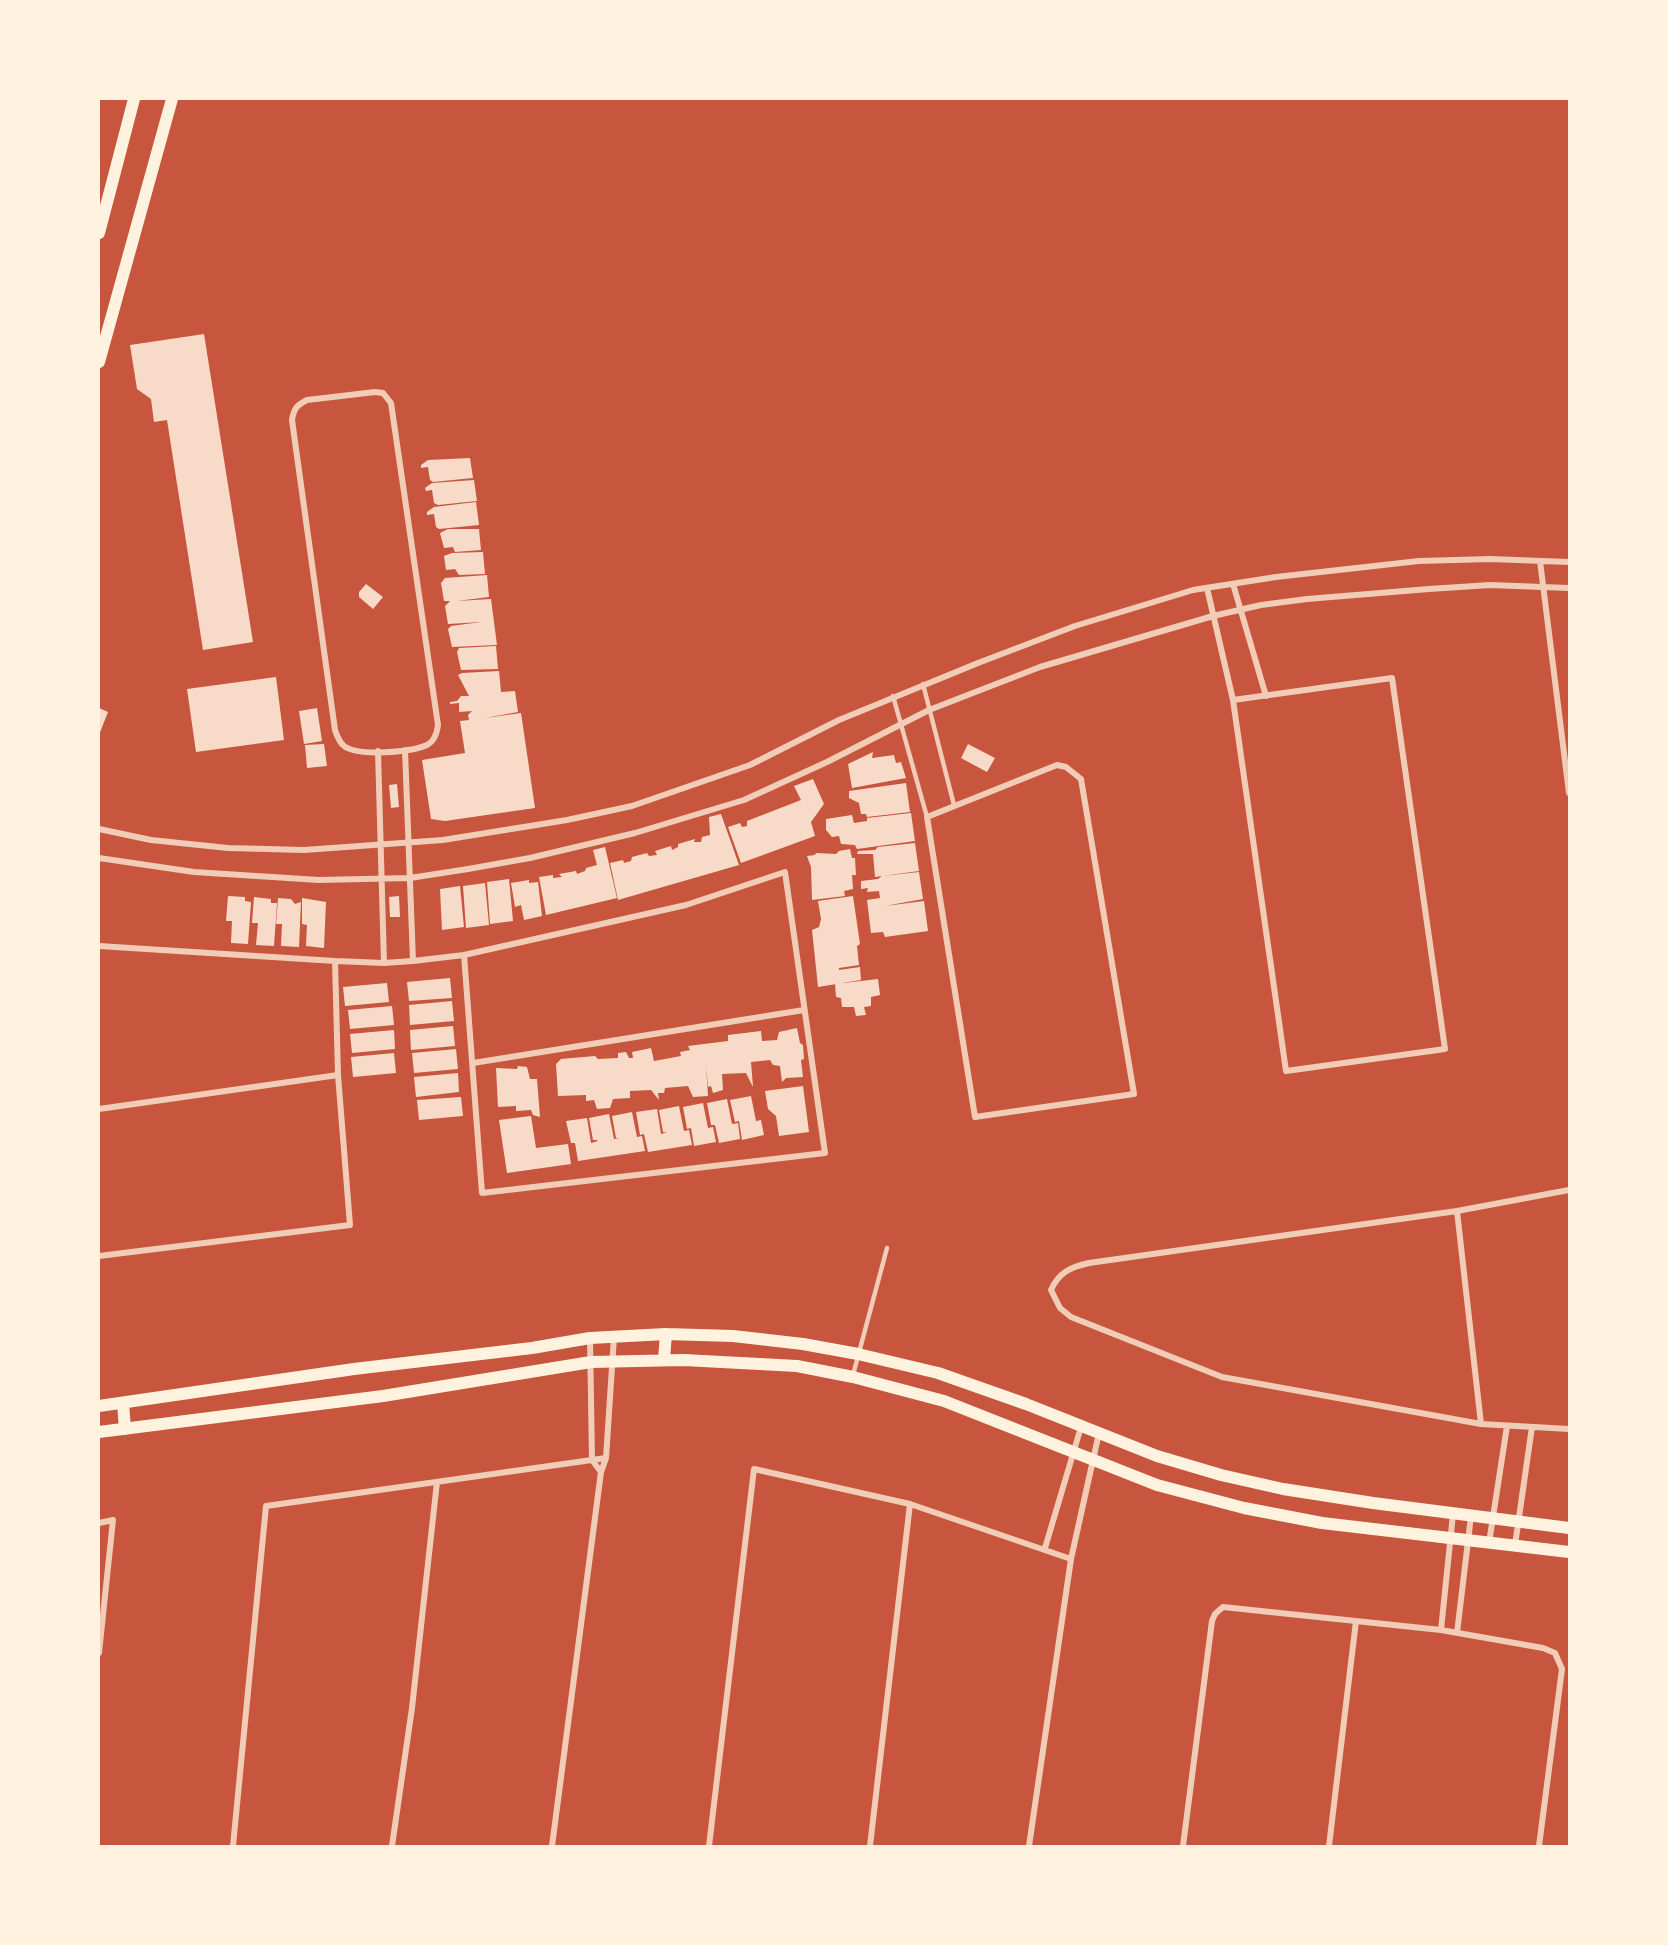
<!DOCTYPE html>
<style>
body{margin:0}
#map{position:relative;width:1668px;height:1945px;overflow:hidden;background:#c8553d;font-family:"Nunito Sans",sans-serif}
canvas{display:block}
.frame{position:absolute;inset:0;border:100px solid #fff3e0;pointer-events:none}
</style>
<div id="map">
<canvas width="1668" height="1945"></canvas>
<div class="frame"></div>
</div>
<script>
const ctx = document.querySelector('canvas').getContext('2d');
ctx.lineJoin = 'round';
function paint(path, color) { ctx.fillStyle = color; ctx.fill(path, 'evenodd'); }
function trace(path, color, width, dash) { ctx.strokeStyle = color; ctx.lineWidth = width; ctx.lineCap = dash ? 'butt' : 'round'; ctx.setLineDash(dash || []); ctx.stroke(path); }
const building = new Path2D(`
 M204 334 253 642 203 650 167 420 154 422 151 399 137 389 130 345Z
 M470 458 473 478 433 482 430 480 428 467 421 468V465L428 460Z
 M474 480 477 501 438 505 434 503 432 490 426 491 425 488 432 483Z
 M476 502 479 525 439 529 436 527 434 514 427 515V512L434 507Z
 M448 529H479L481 550 455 552 453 547 444 548 440 533Z
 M483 552 485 574 459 575 455 569 446 570 444 556 452 553Z
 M487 575 489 597 457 601 491 599 497 645 452 647 448 629 451 626 481 622 448 624 445 606 450 601H444L441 583 445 578Z
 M366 584 383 597 373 609 359 597V592Z
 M496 646 498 669 461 670 457 652 459 648Z
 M499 671 501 692 515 691 518 712 485 718 521 713 535 808 445 821 431 819 422 760 465 753 460 721 469 720 468 715 472 711 459 712V703L450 704V702L457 701 461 696H469L458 675 462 673Z
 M276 677 284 740 196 752 187 689Z
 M99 708 108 712 99 735Z
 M317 708 322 741 304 744 299 711Z
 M324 744 327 766 307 768 305 745Z
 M968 744 995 758 987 772 961 758Z
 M873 752 872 758 894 755 896 763 901 762 906 778 852 788 848 764Z
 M813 779 824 804 811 822 815 836 741 863 728 827 740 823 742 827 747 826V821L801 800 794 786Z
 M906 783 910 812 867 817 866 814H861L859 803 849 798V791Z
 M397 784 399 807 391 808 389 785Z
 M911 813 915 841 857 849 855 845 841 844 839 836 832 837 826 830V819L852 815 854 823 867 821V818Z
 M721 814 739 865 618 900 610 863 623 860 624 863 631 861 632 857 647 853 649 856 657 855 655 851 671 846 672 850 678 847V844L695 839 694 842H701L702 837 710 835 709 817Z
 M915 843 919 871 875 877 873 854H857L858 851 875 850 878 847Z
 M605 847 617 898 546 915 539 877 553 875V878L562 877 559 874 576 871 577 874 585 871 586 868 597 865 593 850Z
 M850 849 852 858H855L856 875H852L853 889 844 891 845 896 812 900 811 867 807 856 815 855 816 853 836 854 839 851Z
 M919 872 923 899 885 906 924 901 928 931 885 937 883 932 871 933 867 900 880 898 879 891 867 892 868 888 861 889V881L878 879 882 876Z
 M509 879 513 921 490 924 487 882Z
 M529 880V883L538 882 542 916 524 920 521 905 515 907 511 883Z
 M485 883 489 925 466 928 463 886Z
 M460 886 464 927 442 930 440 889Z
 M228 896 245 897V901L251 902 248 944 231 943 232 921H226Z
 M399 896 400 917H390L389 897Z
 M853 896 860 944 857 946 859 965 839 968V970L860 967 861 980 818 987 812 930 819 927 821 919 818 901Z
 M254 897 271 899V903H277L274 946 256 945 258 923H252Z
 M278 898 291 899 295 904 301 902 299 947 281 946 282 924H276Z
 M302 898 326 902 324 948 306 946 307 925 302 924Z
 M450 978 452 998 409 1001 407 982Z
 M878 979 880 995 871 997V1006L864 1007 866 1015 856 1016 854 1007H842L841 998 836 997 835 984Z
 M387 983 389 1002 345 1006 343 987Z
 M452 1001 454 1021 410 1025 409 1005Z
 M392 1006 394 1025 350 1029 348 1010Z
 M453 1026 455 1046 411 1050 410 1030Z
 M797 1028 800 1043 803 1045 804 1059 801 1060 803 1077 786 1078 782 1082 780 1066 773 1065 770 1060 751 1062 753 1087 746 1073 722 1074 723 1090 713 1093 711 1086 708 1087 706 1065 708 1096 693 1097 688 1086 665 1088 664 1093H658L659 1100 651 1090 630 1091V1098L613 1099 610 1108 597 1109 594 1100 586 1101V1095L558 1096 556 1064 561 1059 595 1056 598 1059 618 1058V1053L626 1052 629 1058H633L632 1052 651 1048 654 1061 681 1056 680 1052 690 1050 688 1046 728 1041V1035L761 1031 762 1041 777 1040 779 1032Z
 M394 1030 395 1049 352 1053 350 1034Z
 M456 1049 458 1069 414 1073 412 1053Z
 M394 1053 396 1073 353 1077 351 1057Z
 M518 1066 527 1067 530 1079H537L540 1117 533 1115 531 1110 516 1111V1106L498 1107 496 1068 517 1069Z
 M458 1073 459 1092 416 1097 414 1077Z
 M803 1086 809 1132 779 1136 776 1116 768 1109 765 1091Z
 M751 1096 756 1121 761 1120 764 1135 742 1140 739 1121 735 1122 730 1100Z
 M461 1097 463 1116 419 1120 417 1100Z
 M727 1099 732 1124 738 1123 740 1139 719 1143 715 1125H711L707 1103Z
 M703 1103 708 1128 713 1127 716 1142 694 1146 691 1128 687 1129 683 1107Z
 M679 1106 684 1131 689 1130 692 1145 648 1152 644 1134 640 1135 636 1112 657 1109 661 1134 667 1132H663L659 1110Z
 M632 1112 637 1137 642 1136 645 1151 578 1161 575 1143H571L566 1121 587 1118 591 1143 598 1141 597 1140H593L589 1118 609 1114 614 1139 620 1138H616L612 1116Z
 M531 1116 536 1148 568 1144 571 1164 507 1173 499 1120Z`);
const service = new Path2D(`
 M923 684 954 805
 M893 696 927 817
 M853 1375 887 1248`);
const minor = new Path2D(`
 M375 392 383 393 391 403 438 725C437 733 435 741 427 745 412 752 358 757 344 746 339 742 337 736 335 730L292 420C294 408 297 405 307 400Z
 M1540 561 1569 793
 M1233 584 1266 696
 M1207 588 1233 700
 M1392 678 1445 1049 1286 1071 1233 700Z
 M405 750 413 961
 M378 751 384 963
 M1057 765 1066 767 1081 779 1134 1094 975 1117 927 817Z
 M99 829 151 840 228 848 304 850 443 840 567 820 632 806 750 765 839 720 978 663 1075 626 1193 590 1276 577 1419 561 1490 559 1569 562
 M99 858 194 872 319 880 410 878 468 869 530 858 635 833 744 800 827 762 929 710 1040 667 1213 616 1261 605 1307 599 1429 589 1490 585 1569 588
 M99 946 335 961 384 963 413 961 464 955 686 905 785 872 825 1153 482 1193 464 955
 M473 1063 804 1010
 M99 1109 338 1075
 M1569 1190 1457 1211 1089 1263C1071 1267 1059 1272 1051 1290L1060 1308 1071 1317 1222 1377 1481 1424 1569 1429
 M1457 1211 1481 1424
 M99 1256 350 1225 338 1075 335 961
 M590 1338 592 1460 601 1472
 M99 1523 113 1520 99 1653
 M1489 1543 1507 1426
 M1515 1545 1532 1427
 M1045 1548 1081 1427
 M1441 1630 1453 1514
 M1457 1633 1471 1516
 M233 1846 266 1506 606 1458
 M392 1846 412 1708 437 1482
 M552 1846 601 1472 606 1458 614 1337
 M709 1846 754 1469 910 1504 1071 1559
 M870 1846 910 1504
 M1029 1846 1071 1559 1099 1433
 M1183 1846 1212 1621 1215 1614 1223 1607 1441 1630 1543 1648 1555 1653 1562 1669 1539 1846
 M1329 1846 1356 1621`);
const secondary = new Path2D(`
 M99 233 134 99
 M99 362 172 99
 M664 1359 666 1334
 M123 1403 125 1429
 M99 1406 354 1369 532 1348 590 1338 666 1334 733 1336 803 1344 858 1354 938 1373 1026 1404 1157 1456 1221 1475 1283 1489 1373 1503 1569 1528
 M99 1432 383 1396 591 1362 684 1360 797 1366 853 1377 944 1401 1157 1485 1244 1508 1322 1523 1569 1552`);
paint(building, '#f7dbc8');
trace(service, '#f1ccb7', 4.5);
trace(minor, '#f1ccb7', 6);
trace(secondary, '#fff3e0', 12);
</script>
